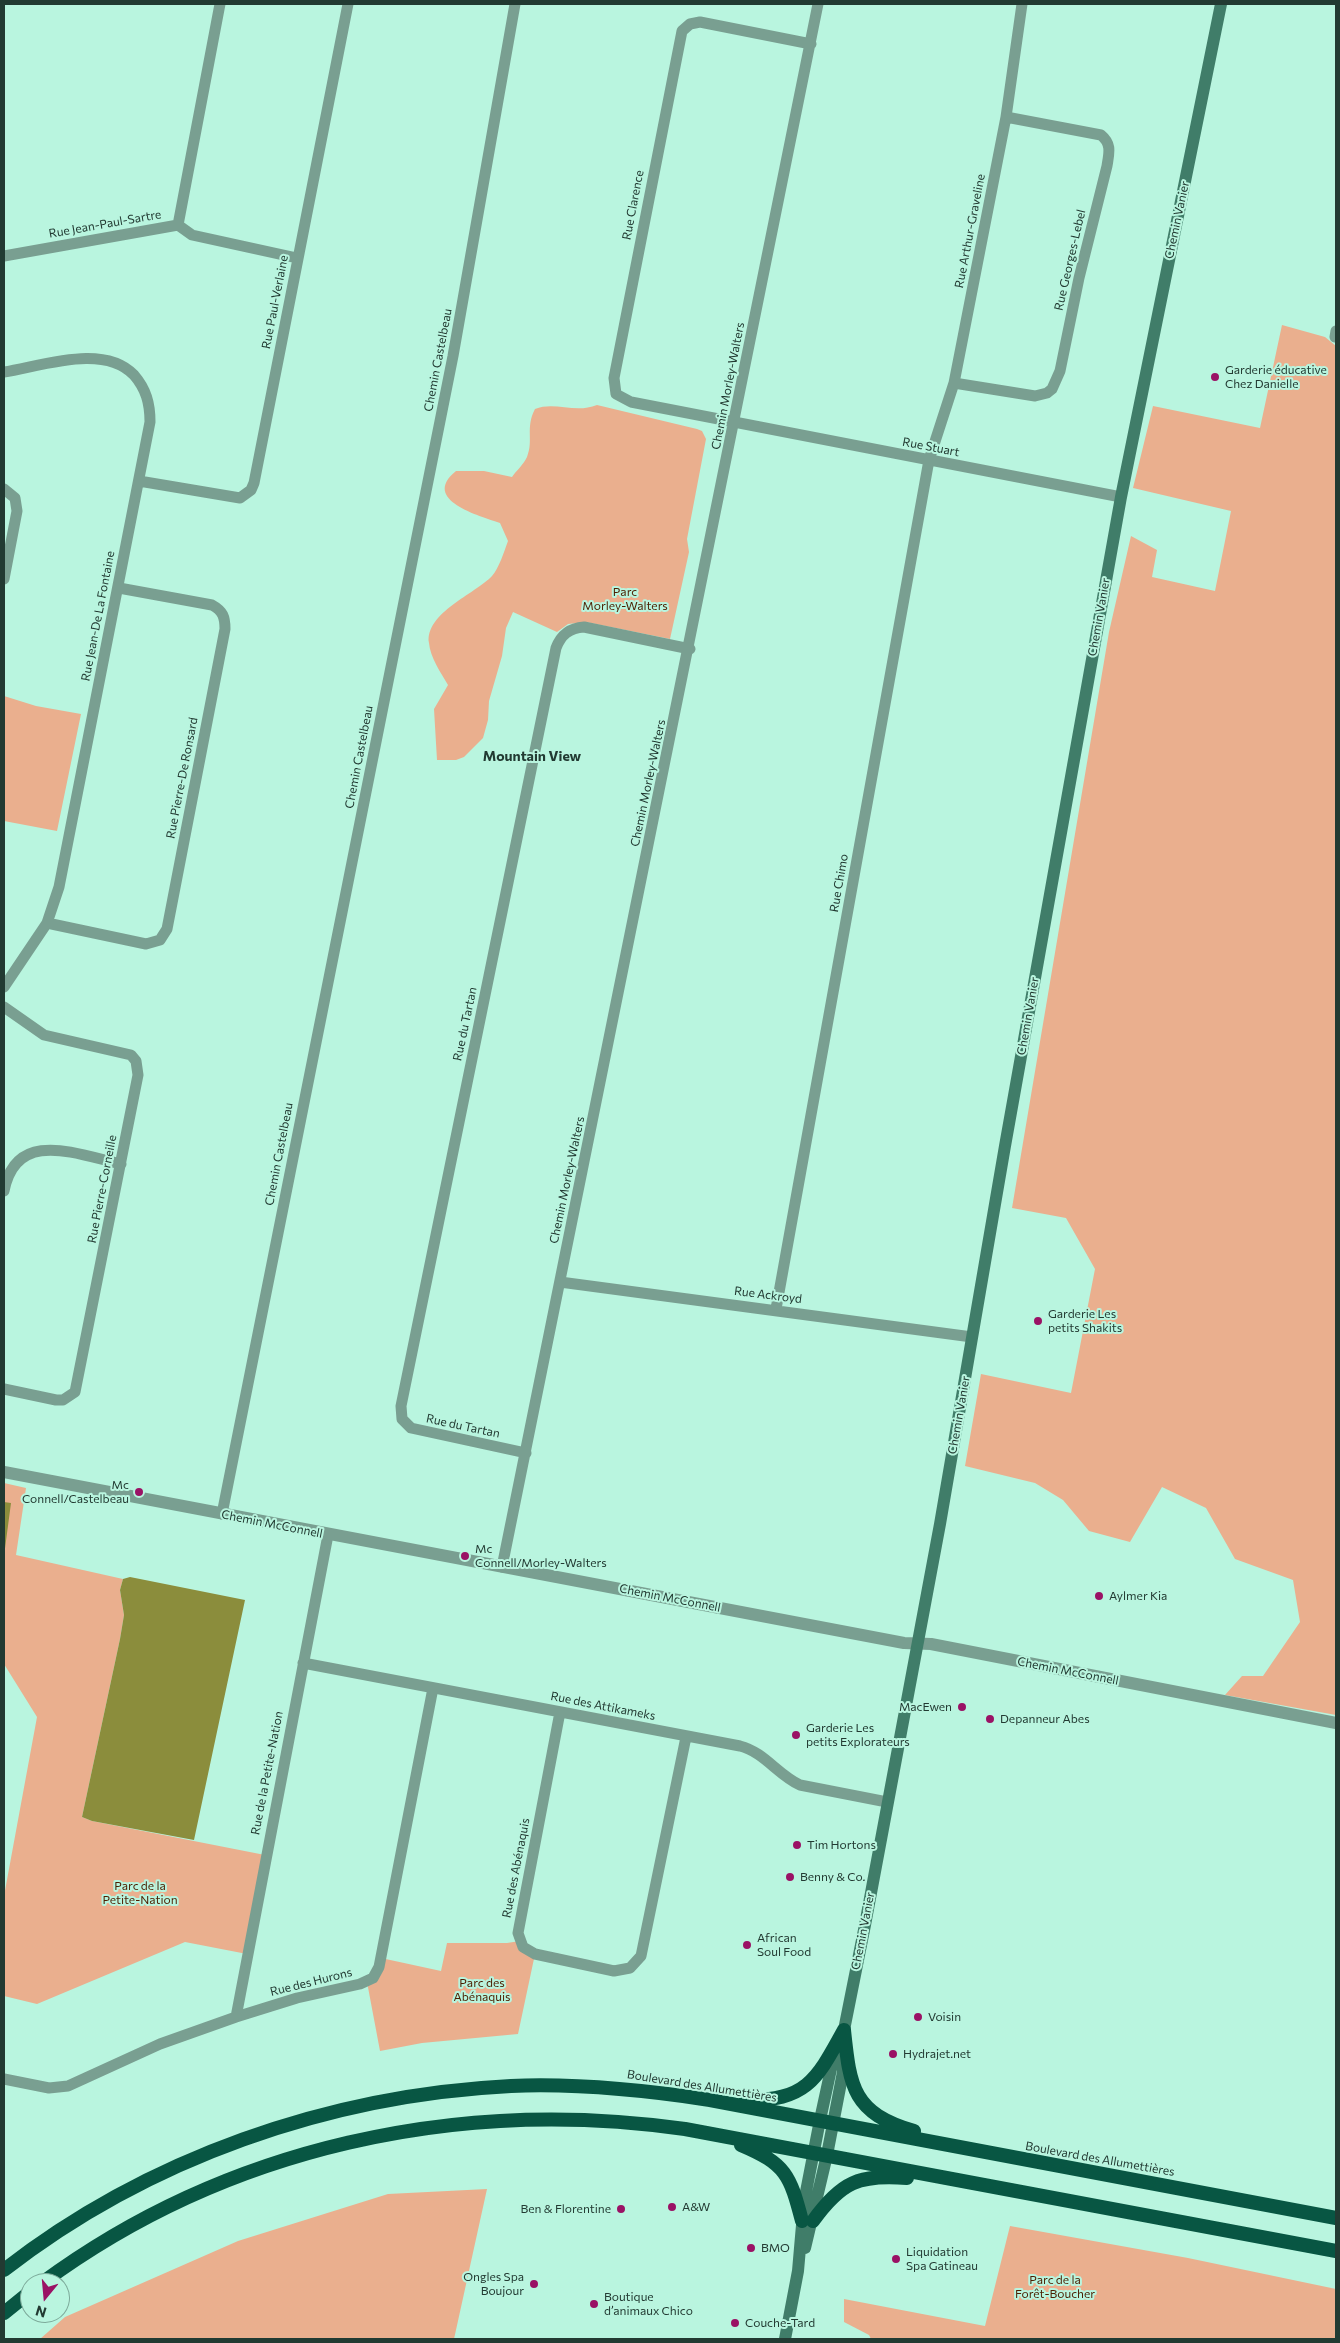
<!DOCTYPE html>
<meta charset="utf-8">
<style>
body{margin:0}
#map{position:relative;width:1340px;height:2343px;overflow:hidden;background:#b9f5df;font-family:Commissioner,sans-serif}
canvas{display:block}
.frame{position:absolute;inset:0;border:5px solid #223a32;pointer-events:none}
.north{position:absolute;left:20px;top:2273px;width:50px;height:50px;box-sizing:border-box;background:#b9f5df;border:1px solid #7daa9a;border-radius:50%;rotate:197deg;font-size:14px;font-weight:700;line-height:20px;text-align:center;color:#223a32}
.north::after{content:'';display:block;margin:auto;width:18px;height:22px;background:#9a1265;clip-path:polygon(50% 0,100% 100%,50% 72%,0 100%)}
</style>
<div id="map">
<canvas width="1340" height="2343"></canvas>
<div class="frame"></div>
<div class="north">N</div>
</div>
<script>
const ctx = document.querySelector('canvas').getContext('2d');
ctx.lineJoin = 'round';
function paint(path, color) { ctx.fillStyle = color; ctx.fill(path, 'evenodd'); }
function trace(path, color, width, dash) { ctx.strokeStyle = color; ctx.lineWidth = width; ctx.lineCap = dash ? 'butt' : 'round'; ctx.setLineDash(dash || []); ctx.stroke(path); }
function drawText(font, color, halo, rows, align = 'center') {
  ctx.font = font + ' Commissioner,sans-serif'; ctx.lineWidth = 4; ctx.setLineDash([]); ctx.textBaseline = 'middle'; ctx.strokeStyle = halo; ctx.fillStyle = color; for (const [text, x, y, turn = 0] of rows) {
    ctx.save(); ctx.translate(x, y); ctx.rotate((+turn || 0) * Math.PI / 180); ctx.textAlign = isNaN(turn) ? turn : align; if (halo) ctx.strokeText(text, 0, 0); ctx.fillText(text, 0, 0); ctx.restore();
  }
}
const green = new Path2D(`
 M1282 325 1325 337 1336 346V1715L1225 1695 1242 1676H1263L1300 1622 1293 1580 1235 1559 1206 1508 1162 1487 1130 1542 1089 1531 1063 1500 1035 1483 965 1466 981 1374 1071 1393 1095 1269 1066 1218 1012 1208 1109 632 1131 536 1157 550 1152 577 1215 591 1231 511 1133 488 1153 406 1260 428Z
 M597 405 697 429 702 431 706 439 687 539 689 552 670 639 586 622 568 624 557 632 513 612 506 628 502 656 489 701 488 720 483 738 464 757 456 760H437L434 709 448 685C441 673 430 657 429 643 425 613 475 594 492 576 499 568 504 552 508 541L500 523C480 516 420 500 456 471H484L512 477C516 471 524 464 527 457 534 440 525 428 535 409 555 401 575 414 597 405Z
 M4 696 36 706 81 714 57 831 4 821Z
 M4 1483 26 1488 16 1555 123 1579 120 1590 124 1615 120 1639 82 1817 92 1821 265 1855 247 1954 185 1942 37 2004 4 1996V1896L37 1717 4 1664Z
 M520 1941 535 1954 518 2034 422 2043 380 2051 367 1982 381 1958 441 1971 447 1943H507Z
 M487 2189 454 2339H40L65 2317 238 2241 388 2194Z
 M1010 2226 1188 2258 1336 2289V2339H871L869 2335 844 2322V2299L985 2326Z`);
const water = new Path2D(`
 M4 1502 11 1503 4 1556Z
 M130 1577 245 1600 194 1840 92 1821 82 1817 120 1639 124 1615 120 1590 123 1579Z`);
const minor = new Path2D(`
 M811 44 700 22 690 24 682 31 614 378 616 394 631 402 1121 497
 M178 225 220 4
 M4 256 178 225 192 235 297 258
 M1335 337 1336 331
 M4 372C42 366 104 343 134 375 146 389 150 403 150 422L59 887 47 923 4 987
 M954 383 1035 396 1047 393 1052 389 1060 371 1079 278 1107 166C1109 153 1112 144 1101 135L1006 117
 M139 481 240 498 251 490 254 483 348 4
 M4 489 15 498 17 511 4 579
 M47 923 146 944 160 940 167 929 225 629C225 617 223 611 212 605L119 588
 M4 1007 44 1035 131 1055 136 1061 138 1075 75 1392 63 1400H56L4 1389
 M4 1191C16 1128 76 1154 121 1164
 M560 1282 972 1337
 M776 1309 929 460 954 383 1006 117 1022 4
 M526 1453 411 1428 402 1419 401 1406 556 648C561 635 569 628 584 627L690 649
 M222 1514 453 356 515 4
 M502 1567 818 4
 M303 1663 740 1746C764 1752 778 1775 800 1785L887 1802
 M560 1712 518 1933 523 1947 535 1954 614 1971 630 1968 641 1956 686 1737
 M236 2017 328 1535
 M4 2079 49 2088 68 2086 160 2044 236 2017 297 1998 360 1984 373 1978 379 1967 433 1688`);
const tertiary = new Path2D(`
 M4 1472 904 1643 931 1644 1336 1723`);
const secondary = new Path2D(`
 M805 2248 827 2155 843 2072V2055
 M785 2339 798 2271 804 2202 820 2120 831 2069 844 2030 865 1925 940 1524 1005 1146 1121 497 1221 4`);
const trunk = new Path2D(`
 M844 2030C850 2088 853 2113 914 2131
 M746 2100C807 2101 817 2079 844 2030
 M741 2145C786 2164 790 2175 802 2221
 M813 2221C841 2182 859 2174 907 2178
 M4 2270C148 2158 329 2095 511 2086 578 2083 644 2090 710 2100L1336 2218
 M42 2283C228 2146 459 2097 685 2129L1336 2251
 M4 2313 30 2292`);
const markers = [
 [1215,377,5,"#9a1265"],
 [1038,1321,5,"#9a1265"],
 [139,1492,5,"#9a1265"],
 [465,1556,5,"#9a1265"],
 [1099,1596,5,"#9a1265"],
 [962,1707,5,"#9a1265"],
 [990,1719,5,"#9a1265"],
 [796,1735,5,"#9a1265"],
 [797,1845,5,"#9a1265"],
 [790,1877,5,"#9a1265"],
 [747,1945,5,"#9a1265"],
 [918,2017,5,"#9a1265"],
 [893,2054,5,"#9a1265"],
 [672,2207,5,"#9a1265"],
 [621,2209,5,"#9a1265"],
 [751,2248,5,"#9a1265"],
 [896,2259,5,"#9a1265"],
 [534,2284,5,"#9a1265"],
 [594,2304,5,"#9a1265"],
 [735,2323,5,"#9a1265"]
];
const streetNames = [
 ["Rue Clarence",633,205,-79],
 ["Chemin Vanier",1177,220,-78],
 ["Rue Jean-Paul-Sartre",105,224,-10],
 ["Rue Arthur-Graveline",970,231,-79],
 ["Rue Georges-Lebel",1070,260,-77],
 ["Rue Paul-Verlaine",275,302,-79],
 ["Chemin Castelbeau",438,360,-79],
 ["Chemin Morley-Walters",728,386,-79],
 ["Rue Stuart",931,447,11],
 ["Rue Jean-De La Fontaine",98,616,-79],
 ["Chemin Vanier",1099,617,-80],
 ["Chemin Castelbeau",359,757,-79],
 ["Rue Pierre-De Ronsard",182,778,-79],
 ["Chemin Morley-Walters",648,783,-78],
 ["Rue Chimo",839,883,-80],
 ["Chemin Vanier",1028,1016,-80],
 ["Rue du Tartan",465,1024,-78],
 ["Chemin Castelbeau",279,1154,-79],
 ["Chemin Morley-Walters",567,1180,-78],
 ["Rue Pierre-Corneille",102,1189,-79],
 ["Rue Ackroyd",768,1295,7],
 ["Chemin Vanier",959,1415,-80],
 ["Rue du Tartan",463,1426,12],
 ["Chemin McConnell",272,1524,11],
 ["Chemin McConnell",670,1598,11],
 ["Chemin McConnell",1068,1671,11],
 ["Rue des Attikameks",603,1706,11],
 ["Rue de la Petite-Nation",267,1773,-79],
 ["Rue des Abénaquis",516,1868,-79],
 ["Chemin Vanier",863,1931,-79],
 ["Rue des Hurons",311,1982,-14],
 ["Boulevard des Allumettières",702,2086,9],
 ["Boulevard des Allumettières",1100,2159,10]
];
const poiNames = [
 ["Garderie éducative",1225,370],
 ["Chez Danielle",1225,384],
 ["Garderie Les",1048,1314],
 ["petits Shakits",1048,1328],
 ["Mc",129,1485,"right"],
 ["Connell/Castelbeau",129,1499,"right"],
 ["Mc",475,1549],
 ["Connell/Morley-Walters",475,1563],
 ["Aylmer Kia",1109,1596],
 ["MacEwen",952,1707,"right"],
 ["Depanneur Abes",1000,1719],
 ["Garderie Les",806,1728],
 ["petits Explorateurs",806,1742],
 ["Tim Hortons",807,1845],
 ["Benny & Co.",800,1877],
 ["African",757,1938],
 ["Soul Food",757,1952],
 ["Voisin",928,2017],
 ["Hydrajet.net",903,2054],
 ["A&W",682,2207],
 ["Ben & Florentine",611,2209,"right"],
 ["BMO",761,2248],
 ["Liquidation",906,2252],
 ["Spa Gatineau",906,2266],
 ["Ongles Spa",524,2277,"right"],
 ["Boujour",524,2291,"right"],
 ["Boutique",604,2297],
 ["d’animaux Chico",604,2311],
 ["Couche-Tard",745,2323]
];
const parkNames = [
 ["Parc",625,592],
 ["Morley-Walters",625,606],
 ["Parc de la",140,1886],
 ["Petite-Nation",140,1900],
 ["Parc des",482,1983],
 ["Abénaquis",482,1997],
 ["Parc de la",1055,2280],
 ["Forêt-Boucher",1055,2294]
];
const neighbourhoodNames = [
 ["Mountain View",532,756]
];
paint(green, '#eaaf8e');
paint(water, '#8b8d3c');
trace(minor, '#799f91', 11);
trace(tertiary, '#799f91', 12);
trace(secondary, '#407d69', 12);
trace(trunk, '#085643', 14);
for (const [x, y, r, color] of markers) { const dot = new Path2D(); dot.arc(x, y, r, 0, 2 * Math.PI); ctx.fillStyle = color; ctx.fill(dot); trace(dot, '#b9f5df', 2); }
drawText('12px', '#223a32', '#b9f5df', streetNames);
drawText('12px', '#223a32', '#b9f5df', poiNames, 'left');
drawText('12px', '#4c1e00', '#b9f5df', parkNames);
drawText('bold 14px', '#223a32', '#b9f5df', neighbourhoodNames);
</script>
